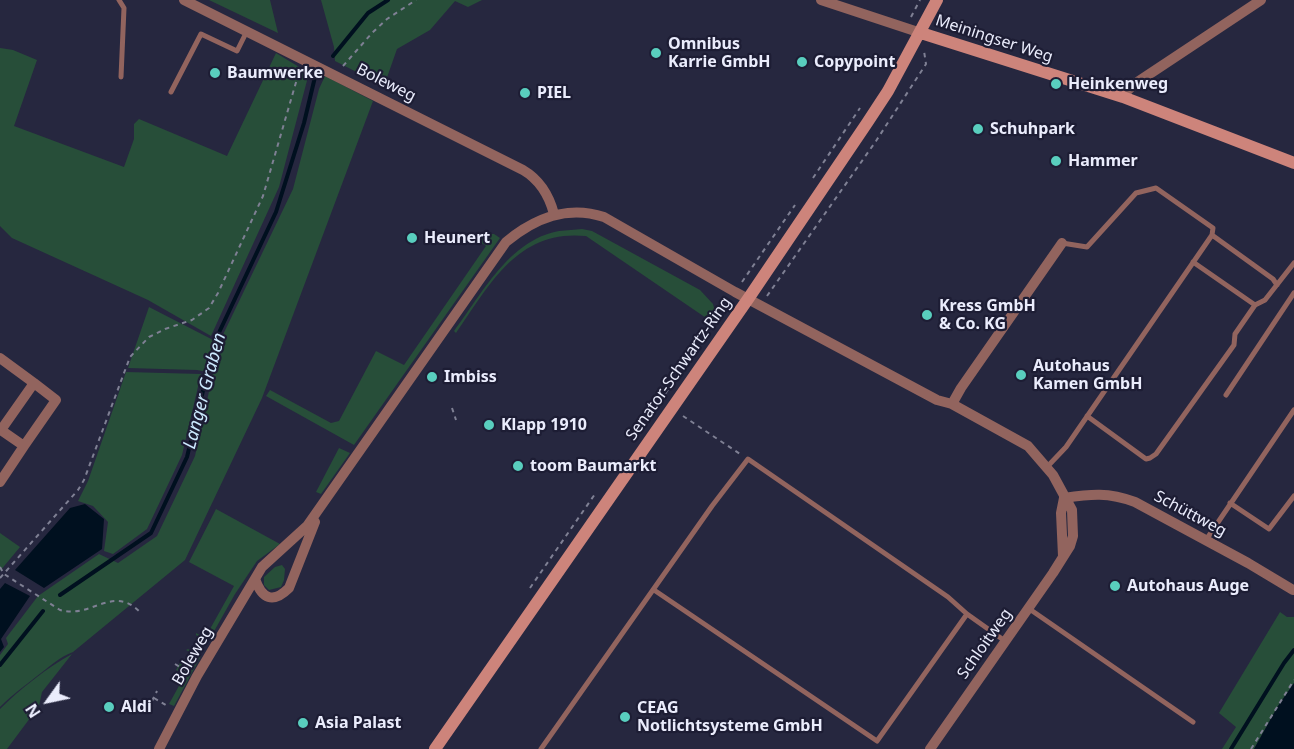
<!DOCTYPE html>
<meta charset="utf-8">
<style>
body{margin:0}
#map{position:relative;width:1294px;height:749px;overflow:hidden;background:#26273f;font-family:"Noto Sans",sans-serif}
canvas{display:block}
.north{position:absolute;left:18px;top:671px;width:60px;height:60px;-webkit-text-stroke:4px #1d1d34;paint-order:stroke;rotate:237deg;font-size:16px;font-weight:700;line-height:24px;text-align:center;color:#eaecfc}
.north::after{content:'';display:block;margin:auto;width:21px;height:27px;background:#eaecfc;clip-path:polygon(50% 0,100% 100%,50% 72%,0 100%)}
</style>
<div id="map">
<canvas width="1294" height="749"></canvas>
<div class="north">N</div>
</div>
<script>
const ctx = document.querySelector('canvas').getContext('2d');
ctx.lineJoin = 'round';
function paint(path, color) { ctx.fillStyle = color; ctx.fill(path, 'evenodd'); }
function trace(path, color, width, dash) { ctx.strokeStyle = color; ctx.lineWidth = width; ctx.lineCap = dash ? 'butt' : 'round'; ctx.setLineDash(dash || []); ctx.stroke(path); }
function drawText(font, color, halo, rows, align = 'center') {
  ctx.font = font + ' "Noto Sans",sans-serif'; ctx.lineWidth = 4.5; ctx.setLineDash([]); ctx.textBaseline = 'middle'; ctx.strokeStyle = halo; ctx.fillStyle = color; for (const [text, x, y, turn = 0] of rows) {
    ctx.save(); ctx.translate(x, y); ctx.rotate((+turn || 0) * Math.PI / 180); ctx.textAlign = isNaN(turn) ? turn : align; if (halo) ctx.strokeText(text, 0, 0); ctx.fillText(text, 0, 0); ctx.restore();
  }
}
const green = new Path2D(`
 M209 0H270L278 33Z
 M321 0H482L468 7 455 1 430 30 397 49 384 86 335 61 334 47Z
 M0 48 13 50 37 60 14 126 124 167 134 139V124L139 119 227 156 276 53 309 73 279 187 211 336 148 300 12 238 0 226Z
 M325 76 373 101 262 398 185 560 73 652C58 658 53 664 41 673 27 684 13 694 0 707V655L8 644 6 638 38 596 99 554 118 563 157 536 195 456 213 373 197 370 128 368 149 307 219 343 293 189 319 89Z
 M582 229 592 231 700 290 713 304 716 316 712 322 586 236C518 229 490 284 456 333L454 331C482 294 509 240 559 231 567 230 575 230 582 229Z
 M483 234H494L500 238 354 445 266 396 270 390 331 423 339 421 376 351 404 365 486 246 477 240Z
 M126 372 201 374 182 455 147 529 113 554 104 551 108 522 93 506 78 501 88 481Z
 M339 448 350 453 321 494 316 492Z
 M216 509 280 544 257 561 235 594 208 642 196 635V633L205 638 234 586 189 562Z
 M0 533 20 547 0 571Z
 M282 565 285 569 284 580 281 587 269 590 264 585V577L275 567Z
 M1280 612 1287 617H1294V683L1278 706 1254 749H1222L1236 727 1219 713Z
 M188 649 201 656 174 706 169 704 185 675 176 670 180 663 188 668 195 655 186 650Z
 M72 654 42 692 39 706 7 749H0V709C20 689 48 667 72 654Z`);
const water = new Path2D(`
 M85 504 104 519 102 549 44 588 15 570 70 508Z
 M5 583 30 596 1 639 4 647 0 652V589Z
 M1294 683V749H1254L1278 706Z`);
const stream = new Path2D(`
 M333 56 368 13 388 0
 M60 595 151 533 187 457 215 341 276 212 304 123 315 77
 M0 665 43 611
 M1231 749 1284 663 1294 650`);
const path = new Path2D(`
 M911 17 920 0
 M343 66 372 33 387 19 416 0
 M813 178 860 108
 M742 282 795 205
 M767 296 876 141 926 64 924 51
 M452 408 456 420
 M683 416 740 454
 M645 423 728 302
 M0 567 4 574 60 610C91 619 112 585 139 611
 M0 578 78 490 84 480 130 357 149 337 165 329 192 320 209 308 218 293 263 196 299 72
 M530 588 595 494
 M175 664 187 671
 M154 698 169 707
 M152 701 157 691
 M1251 749 1294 680`);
const lane = new Path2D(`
 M119 0 124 8 121 77
 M171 92 201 34 237 51 247 31
 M1212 235 1273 279 1277 285
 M1193 262 1255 305
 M1226 395 1294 293
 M1087 416 1146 459 1150 458 1156 454 1234 345 1235 334 1255 305 1265 300 1294 263
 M1047 467 1066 447 1212 235 1213 228 1156 188 1136 193 1087 247 1062 243
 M1230 503 1269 529 1294 496
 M1206 540 1294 410
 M1028 608 1193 722
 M967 614 1005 641
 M541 749 712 506 748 459 948 597 967 614 877 741 654 590`);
const street = new Path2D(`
 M184 0 523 170C540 180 549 195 554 214
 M821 0 921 33
 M1123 97 1128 90 1136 83 1261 0
 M0 358 34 383 1 430 24 446 0 482
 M952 404 961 388 1062 243
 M24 446 56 400 34 383
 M1064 498C1091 494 1108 492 1135 502L1248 563 1293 590
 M1063 556 1061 513 1064 498
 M255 579C262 599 273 604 289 588L315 522
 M159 749 197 676 262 567 307 526 506 242C535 218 567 205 604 217L735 292 937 400 952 404 1028 446 1053 475 1072 510 1073 536 1070 546 1053 573 930 749`);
const secondary = new Path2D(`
 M921 33 1123 97 1294 163
 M435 749 748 299 867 123 888 91 937 0`);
const markers = [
 [656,53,6,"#59cebe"],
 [802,62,6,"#59cebe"],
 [215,73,6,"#59cebe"],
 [1056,84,6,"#59cebe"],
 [525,93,6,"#59cebe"],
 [978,129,6,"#59cebe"],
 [1056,161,6,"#59cebe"],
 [412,238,6,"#59cebe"],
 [927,315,6,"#59cebe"],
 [1021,375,6,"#59cebe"],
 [432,377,6,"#59cebe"],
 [489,425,6,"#59cebe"],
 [518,466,6,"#59cebe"],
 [1115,586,6,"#59cebe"],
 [109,707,6,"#59cebe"],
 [625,717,6,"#59cebe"],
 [303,723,6,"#59cebe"]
];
const streetNames = [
 ["Meiningser Weg",994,39,18],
 ["Boleweg",386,83,27],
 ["Senator-Schwartz-Ring",679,369,-55],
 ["Schüttweg",1190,514,28],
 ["Schloitweg",985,644,-55],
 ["Boleweg",193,656,-60]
];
const poiNames = [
 ["Omnibus",668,44],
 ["Karrie GmbH",668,62],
 ["Copypoint",814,62],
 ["Baumwerke",227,73],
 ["Heinkenweg",1068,84],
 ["PIEL",537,93],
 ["Schuhpark",990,129],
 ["Hammer",1068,161],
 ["Heunert",424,238],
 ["Kress GmbH",939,306],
 ["& Co. KG",939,324],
 ["Autohaus",1033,366],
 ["Kamen GmbH",1033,384],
 ["Imbiss",444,377],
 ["Klapp 1910",501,425],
 ["toom Baumarkt",530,466],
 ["Autohaus Auge",1127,586],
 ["Aldi",121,707],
 ["CEAG",637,708],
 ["Notlichtsysteme GmbH",637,726],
 ["Asia Palast",315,723]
];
const waterNames = [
 ["Langer Graben",205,391,-75]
];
paint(green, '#274e39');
paint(water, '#00101f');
trace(stream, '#00101f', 4);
trace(path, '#7f8094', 2, [4.5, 4.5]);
trace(lane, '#92645e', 5);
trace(street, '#92645e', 10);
trace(secondary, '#cd847b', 12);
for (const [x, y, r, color] of markers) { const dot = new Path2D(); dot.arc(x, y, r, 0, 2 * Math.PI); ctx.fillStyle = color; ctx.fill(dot); trace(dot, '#1d1d34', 2); }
drawText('16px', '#eaecfc', '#1d1d34', streetNames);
drawText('bold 16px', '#eaecfc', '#1d1d34', poiNames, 'left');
drawText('italic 18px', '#cce9fe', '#1d1d34', waterNames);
</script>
